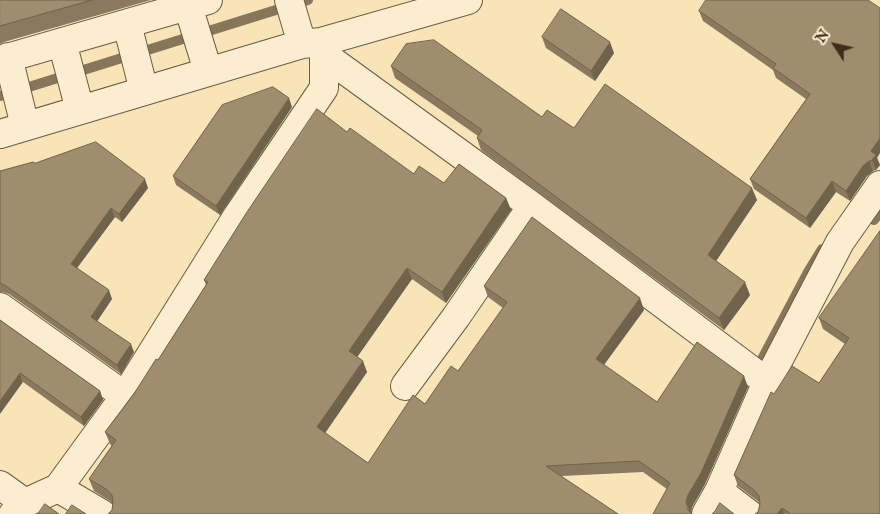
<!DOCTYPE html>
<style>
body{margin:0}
#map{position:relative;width:880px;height:514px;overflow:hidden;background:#f9e4b7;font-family:"IM FELL English",serif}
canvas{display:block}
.north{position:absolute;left:810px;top:20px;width:50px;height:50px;-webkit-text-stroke:4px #fbedd0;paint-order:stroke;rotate:305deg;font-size:14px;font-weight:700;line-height:20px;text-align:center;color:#3d2e1d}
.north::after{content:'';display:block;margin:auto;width:18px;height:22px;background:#3d2e1d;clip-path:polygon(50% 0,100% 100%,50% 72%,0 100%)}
</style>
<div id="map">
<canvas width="880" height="514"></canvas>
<div class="north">N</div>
</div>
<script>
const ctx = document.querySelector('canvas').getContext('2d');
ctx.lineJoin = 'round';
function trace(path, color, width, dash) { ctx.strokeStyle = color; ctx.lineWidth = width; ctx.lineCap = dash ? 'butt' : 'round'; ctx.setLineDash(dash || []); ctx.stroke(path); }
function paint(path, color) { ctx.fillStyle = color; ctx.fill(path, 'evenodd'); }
const stream = new Path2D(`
 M0 96 308 0
 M874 220 880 212
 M762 359 808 272 822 249`);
const minor = new Path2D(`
 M289 0 302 44
 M188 6 208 71
 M127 24 144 91
 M62 42 80 110
 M324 55 532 206 767 382
 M8 57 25 126
 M0 60 208 0
 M0 134 302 44 321 42 468 0
 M0 307 125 396
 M405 386 456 317 532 206
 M0 485 25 503
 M58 488 102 514
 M719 491 749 514
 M13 514 25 503 58 488 125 396 238 215 324 88V55L321 42
 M706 514 719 491 767 382 840 242 880 185`);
const wall = new Path2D(`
 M0 0H151L4 42 0 44Z
 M868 0 877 158 880 165 876 170 873 171 867 176 850 201 836 192 810 228 754 189 750 179 806 99 776 78 773 70 703 21 699 11Z
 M542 37 614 53 595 81 546 48Z
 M391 66 542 117 757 200 716 261 750 295 724 330 481 150 477 138 478 136 395 78Z
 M292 107 220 215 176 185 173 176Z
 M347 132 414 174 444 183 506 198 511 210 446 303 412 279 357 357 367 372 325 433 368 463 458 371 503 308 488 297 484 286 644 310 604 365 657 402 748 387 705 484 692 507 643 472 562 476 112 510 113 504 110 501 94 491 89 479 112 446 110 444 105 432 158 360 206 285 204 280Z
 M35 163 148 188 122 222 115 217 77 268 112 299 97 321 134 352 121 374 9 294 2 292H0V171Z
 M880 231V514H755L758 512 760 504 759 502 738 486 734 475 774 394 819 383 845 344 823 329 819 318Z
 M0 320 100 391 103 400 84 426 23 382Z`);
const shadedWall = new Path2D(`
 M610 42 614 53 595 81 591 71Z
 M289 98 292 107 220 215 216 206Z
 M880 138V153L877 158 880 165 876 170 872 160 871 151Z
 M869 161 873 171 867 176 850 201 846 191 863 166Z
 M145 179 148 188 122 222 119 214Z
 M832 181 836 192 810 228 806 218Z
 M752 188 757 200 712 267 708 255Z
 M506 198 511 210 446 303 442 292Z
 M111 208 115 217 74 272 71 264Z
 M407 268 412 279 353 363 349 351Z
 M745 282 750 295 724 330 719 318Z
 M109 290 112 299 94 326 91 317Z
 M640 298 644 310 600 370 596 359Z
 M131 344 134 352 121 374 117 365Z
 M363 361 367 372 321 439 317 427Z
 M20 373 23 382 0 414V401Z
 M744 376 748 387 705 484 692 507 691 514H690L686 502 688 495Z
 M100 391 103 400 84 426 81 417Z
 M782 508 784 514H777Z`);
const building = new Path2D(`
 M0 0H92L0 26Z
 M706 0H868L880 8V138L871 151 876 155 872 160 869 161 863 166 846 191 832 181 806 218 750 179 810 94 773 68 776 64 699 11Z
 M561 9 610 42 591 71 542 37Z
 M434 40 542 117 547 110 574 128 605 84 752 188 708 255 745 282 719 318 477 138 482 130 391 66 406 44Z
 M273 87 289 98 216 206 173 176 222 105Z
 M317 109 347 132 350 128 414 174 419 166 444 183 459 164 506 198 442 292 407 268 349 351 363 361 317 427 368 463 413 395 425 404 451 366 458 371 507 302 484 286 532 217 640 298 596 359 657 402 697 342 744 376 701 473 688 495 686 502 688 510 692 514H653L670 483 639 461 546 466 618 514H108L112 510 113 502 112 495 106 489 89 479 116 440 105 432 134 394 156 359 158 360 208 282 204 280 247 212Z
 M96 142 145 179 119 214 111 208 71 264 109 290 91 317 131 344 117 365 6 286 0 283V171L33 162 35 163Z
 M880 231V514H791L782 508 777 514H755L758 512 760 504 759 496 754 490 734 475 771 392 774 394 792 366 819 383 849 338 819 318Z
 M0 320 100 391 81 417 20 373 0 401Z
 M720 503 734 514H712L715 511Z
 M45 504 59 514H38Z
 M72 505 86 514H66Z`);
trace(stream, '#87765a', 10);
trace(minor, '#6c5c44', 30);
trace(minor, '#fbedd0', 28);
paint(wall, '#89795e');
paint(shadedWall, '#6f634c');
paint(building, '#9f8d6d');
trace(building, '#6f634c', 1);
</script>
